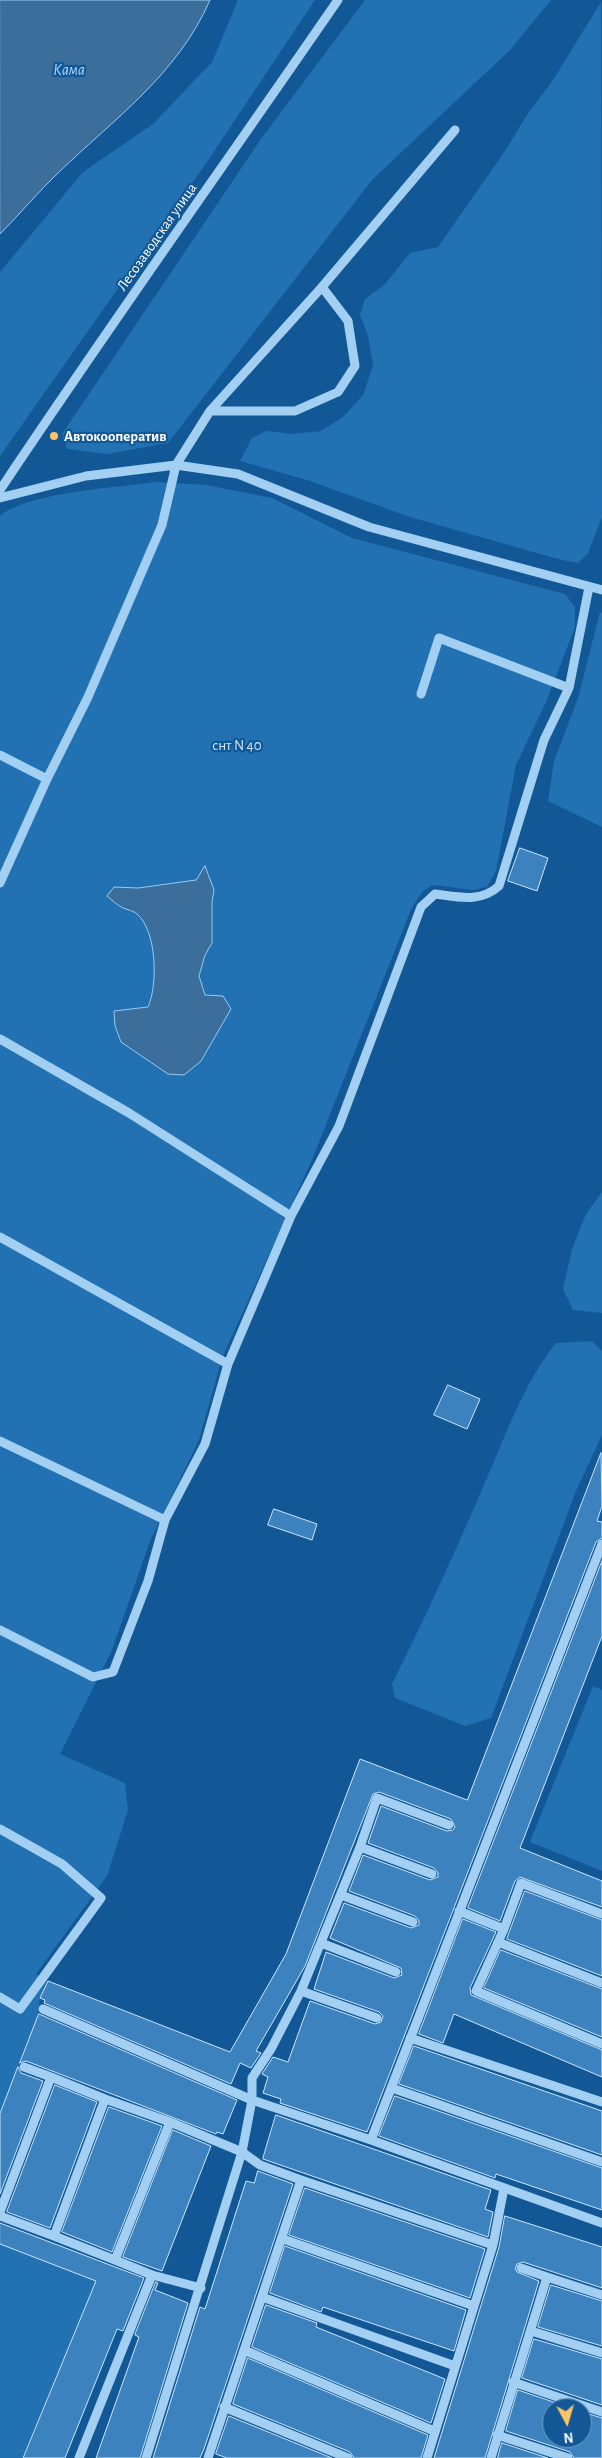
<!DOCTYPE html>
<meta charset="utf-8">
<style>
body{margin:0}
#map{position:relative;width:602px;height:2458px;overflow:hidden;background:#135896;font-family:"Alegreya Sans",sans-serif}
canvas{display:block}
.north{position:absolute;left:542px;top:2398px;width:50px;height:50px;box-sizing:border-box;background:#135896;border:1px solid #719bc0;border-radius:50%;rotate:174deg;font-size:14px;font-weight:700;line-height:20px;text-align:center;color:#fff}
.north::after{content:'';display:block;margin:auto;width:18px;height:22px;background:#ffc465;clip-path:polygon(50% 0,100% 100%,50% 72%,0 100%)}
</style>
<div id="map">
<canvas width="602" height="2458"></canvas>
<div class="north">N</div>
</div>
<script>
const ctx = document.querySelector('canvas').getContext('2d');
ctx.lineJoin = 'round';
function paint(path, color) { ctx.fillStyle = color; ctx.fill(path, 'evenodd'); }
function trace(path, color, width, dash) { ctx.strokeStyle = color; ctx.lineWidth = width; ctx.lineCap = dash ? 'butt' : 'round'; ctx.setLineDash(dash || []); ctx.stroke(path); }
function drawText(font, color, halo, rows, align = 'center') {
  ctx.font = font + ' "Alegreya Sans",sans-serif'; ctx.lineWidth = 4.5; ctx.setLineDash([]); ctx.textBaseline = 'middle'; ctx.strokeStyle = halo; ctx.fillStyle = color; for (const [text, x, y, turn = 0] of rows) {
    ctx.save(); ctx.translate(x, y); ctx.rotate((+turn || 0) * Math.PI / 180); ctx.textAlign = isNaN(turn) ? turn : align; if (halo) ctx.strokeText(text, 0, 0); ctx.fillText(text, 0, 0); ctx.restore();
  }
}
const green = new Path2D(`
 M238 0H315L207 162 0 456V272L83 172 153 124 212 62Z
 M365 0H551L510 50 372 180 168 443 107 454 67 449 62 434 261 139Z
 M601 2 602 517 588 553 578 563 558 559 410 517 307 480 240 461 252 438 266 431 292 434 321 431 343 417 363 395 373 366 368 336 360 315 365 299 385 284 410 253 438 247 505 151 527 115 553 80Z
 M155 482 206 485 272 498 352 538 565 594 575 607V627L547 700 516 765 496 871 487 887 472 890 433 885 423 891 412 907 312 1160 222 1358 199 1440 150 1541 112 1650 60 1754 125 1783 128 1810 107 1876 36 1974 47 1980 40 1998 37 2020 0 2114V516C28 492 116 488 155 482Z
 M600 612 602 613V827L548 801 554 761 578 698Z
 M602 1192V1313L573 1310 563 1289 572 1249 586 1214Z
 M592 1341 602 1351V1435L576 1491 491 1718 465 1726 395 1698 392 1684C425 1618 455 1552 484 1485 505 1437 523 1384 556 1343Z
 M593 1686 602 1690V1871L530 1842Z
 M0 2244 96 2281 22 2458H0Z`);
const water = new Path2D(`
 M0 0H210C178 74 114 119 58 173 38 192 20 214 0 234Z
 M205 866 214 890 212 902V943L205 955 199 976 205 995 223 996 231 1009 201 1061 184 1075 168 1074 121 1042 115 1026 114 1011 148 1007C158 985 157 931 137 914 134 911 128 910 123 908 117 905 112 900 107 896L114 887 138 888 196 880Z`);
const building = new Path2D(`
 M520 848 548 858 537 891 508 881Z
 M448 1385 480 1399 467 1429 434 1415Z
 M601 1453 602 1506 597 1521 602 1522V1538L596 1542 367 2132 280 2103 281 2099 263 2093 268 2077 262 2074 273 2057 288 2062 310 2001 375 2024 381 2022 383 2016 379 2012 314 1989 326 1952 394 1978 402 1975 401 1968 330 1938 344 1903 411 1928 419 1925V1921L415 1916 349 1891 363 1855 430 1880 438 1877V1873L434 1868 368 1843 381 1806 447 1831 453 1830 455 1827 451 1819 379 1792 373 1794 305 1966 256 2051 261 2053 251 2068 240 2063 231 2084 44 2003 45 2000 40 1998 48 1981 230 2052 286 1954 360 1759 467 1800Z
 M274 1509 317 1524 312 1540 268 1525Z
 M602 1561V1636L520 1848 602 1881V1907L520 1877 515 1881 500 1921 468 1908Z
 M525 1891 602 1920V1976L507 1939Z
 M463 1919 496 1932 470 1988 471 1995 602 2050V2077L454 2014 443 2043 419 2034Z
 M501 1950 602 1989V2037L484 1988Z
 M39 2014 237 2100 223 2134 217 2132 216 2134 26 2061 20 2063Z
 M414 2046 602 2111V2155L399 2084Z
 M18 2067 21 2073 43 2081 0 2194V2114Z
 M55 2085 97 2102 50 2228 7 2212Z
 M395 2096 602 2168V2210L496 2174 495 2178 379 2136Z
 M109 2107 162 2126 112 2252 62 2232Z
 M276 2115 491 2190 485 2209 493 2212 488 2237 263 2159Z
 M173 2130 211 2146 162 2271 123 2257Z
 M258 2171 293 2184 204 2449 200 2458H153L200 2307 205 2309 246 2181 254 2183Z
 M305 2188 485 2249 470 2298 289 2235Z
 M505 2216 602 2247V2288L523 2262 517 2264 515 2269 517 2272 539 2281 485 2458H434L499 2247Z
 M0 2223 144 2278 123 2331 117 2329 65 2458H23L96 2281 0 2244Z
 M285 2246 466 2310 454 2351 323 2307 321 2312 270 2293Z
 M156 2282 158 2283 155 2290 188 2303 140 2458H96L139 2337 135 2335Z
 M551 2285 602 2301V2346L538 2327Z
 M266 2305 317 2323 316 2327 445 2379 431 2423 252 2347Z
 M534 2339 602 2359V2405L522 2378Z
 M248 2358 428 2435 421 2458H354L350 2452 233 2404Z
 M518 2390 571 2408H552V2438H582V2412L602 2418V2458H574L570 2452 506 2431Z
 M229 2416 332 2458H227L216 2454Z
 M502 2443 548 2458H498Z`);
const minor = new Path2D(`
 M210 411H295L338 392 355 366 348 321 322 287
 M0 490C110 325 225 164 338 0
 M0 498 86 476 176 465 238 474 369 527 602 590
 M421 694 439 638 569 688
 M0 755 47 779
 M0 883 47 779 88 697 162 525 176 465 210 411 322 287 455 130
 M0 1039 129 1113 291 1216
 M0 1237 228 1364
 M0 1441 165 1520
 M602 1544 371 2140 602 2223
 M0 1630 93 1677 113 1672 148 1581 165 1520 205 1444 228 1364 291 1216 339 1126 421 907 435 894C459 897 480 903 499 886L544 740 569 688 589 587
 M0 1829 62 1864 101 1898 20 2009 0 1997
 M360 1847 432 1874
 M341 1895 413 1922
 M459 1911 504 1929 476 1991 602 2044
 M504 1929 521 1883 602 1914
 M498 1942 602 1983
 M321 1943 396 1972
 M301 1991 377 2018
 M43 2009 252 2100 371 2140
 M410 2038 602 2102
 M51 2077 105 2099
 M392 2088 602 2162
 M170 2122 242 2152 252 2100V2078L271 2049 301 1991 360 1847 377 1798 449 1825
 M301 2180 493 2245
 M0 2212 51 2077 24 2067
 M0 2216 54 2236 105 2099 170 2122 115 2260 152 2275 79 2458
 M54 2236 115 2260
 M283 2239 474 2306
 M521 2268 547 2277
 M152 2275 201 2288
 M262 2297 455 2366
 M531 2331 602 2353
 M244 2350 434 2431
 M513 2382 602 2412
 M224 2407 348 2458
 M497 2435 568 2458
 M146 2458 242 2152 260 2165 301 2180 208 2458
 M427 2458 493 2245 504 2188
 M491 2458 547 2277 602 2295`);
const markers = [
 [54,436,5,"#ffc465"]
];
const streetNames = [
 ["Лесозаводская улица",157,237,-55]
];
const poiNames = [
 ["Автокооператив",64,436]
];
const parkNames = [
 ["снт N 40",237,745]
];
const waterNames = [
 ["Кама",69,70]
];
paint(green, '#2171b3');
paint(water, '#3c6e9b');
trace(water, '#95cbf6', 1);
paint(building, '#3b82be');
trace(building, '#cbe6fd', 1);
trace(minor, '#a3cff3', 9);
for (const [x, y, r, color] of markers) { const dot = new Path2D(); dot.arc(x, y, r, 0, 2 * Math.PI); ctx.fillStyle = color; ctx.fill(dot); trace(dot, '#135896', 2); }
drawText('15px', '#fff', '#135896', streetNames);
drawText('bold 15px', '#fff', '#135896', poiNames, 'left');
drawText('15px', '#cbe6fd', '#135896', parkNames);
drawText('italic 16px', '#afd8fa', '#135896', waterNames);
</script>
